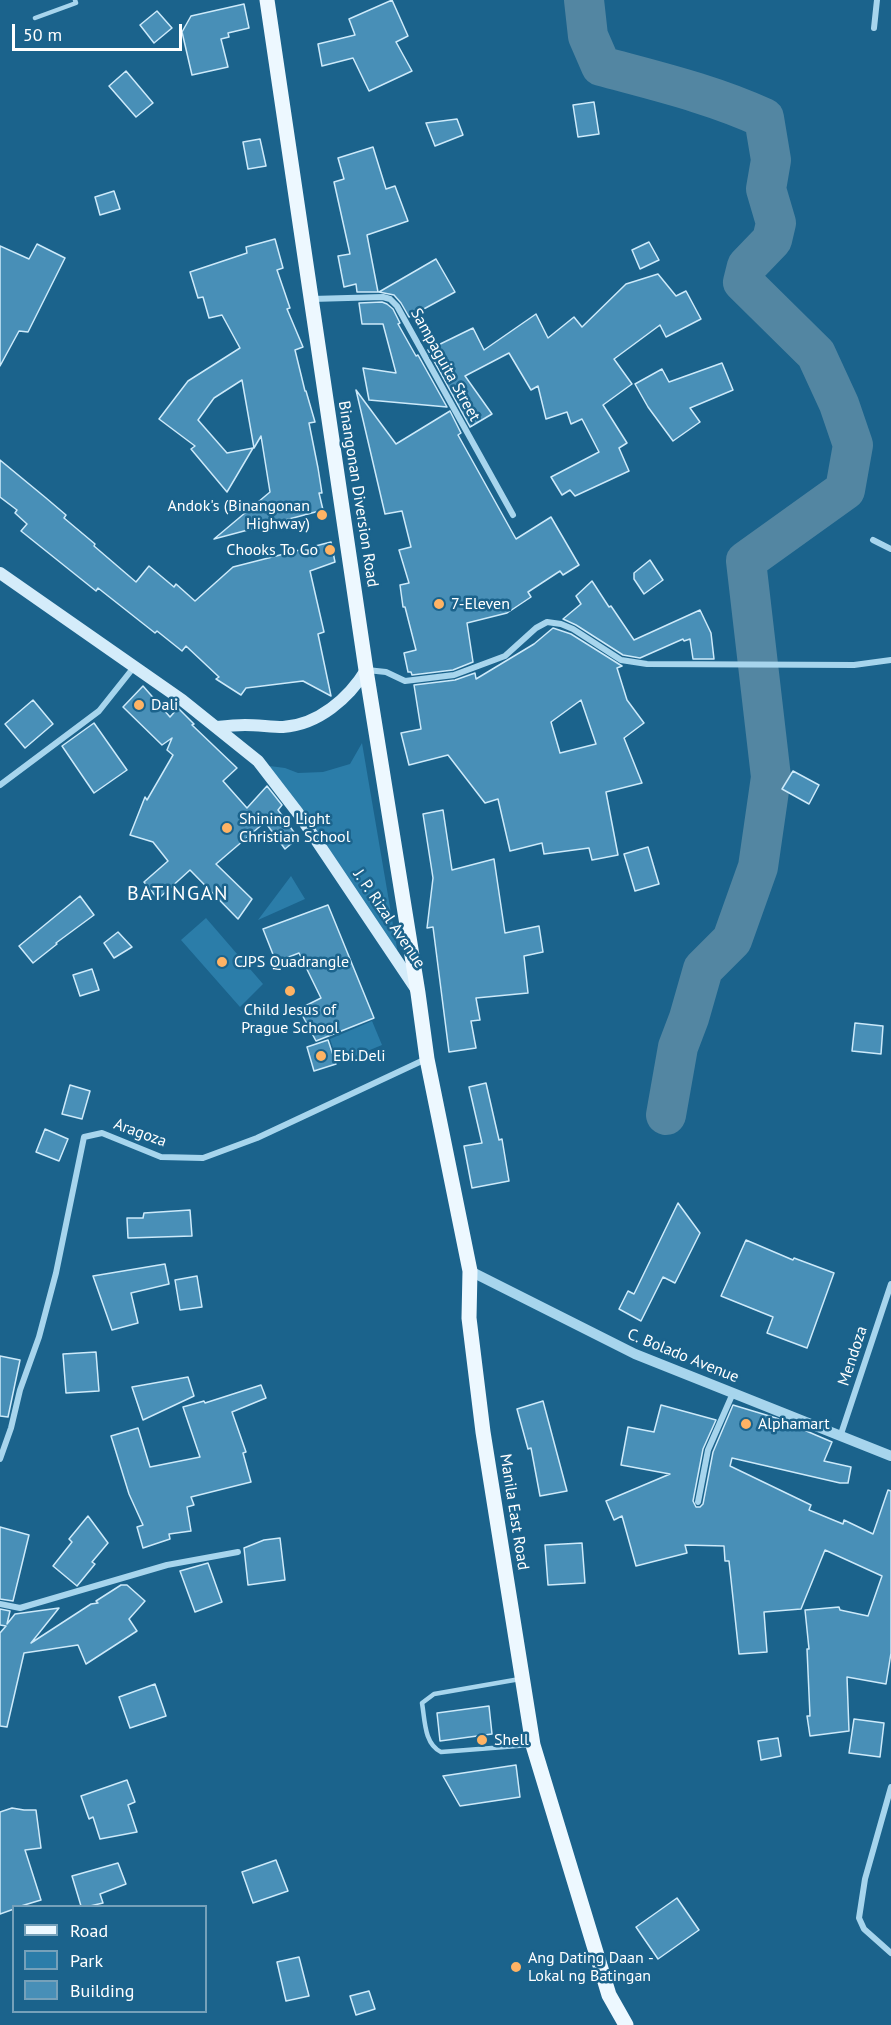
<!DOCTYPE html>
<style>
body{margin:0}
#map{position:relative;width:891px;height:2025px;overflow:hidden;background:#1b638c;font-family:"PT Sans",sans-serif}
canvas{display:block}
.legend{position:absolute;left:12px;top:1905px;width:195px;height:108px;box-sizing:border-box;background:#1b638c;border:2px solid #76a1ba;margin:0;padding:8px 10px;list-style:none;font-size:18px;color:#fff}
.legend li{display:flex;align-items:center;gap:12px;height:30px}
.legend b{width:30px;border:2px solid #76a1ba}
.scale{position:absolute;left:12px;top:24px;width:170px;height:27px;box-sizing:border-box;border:3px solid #fff;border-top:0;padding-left:8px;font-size:18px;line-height:21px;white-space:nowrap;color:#fff;-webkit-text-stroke:4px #1b638c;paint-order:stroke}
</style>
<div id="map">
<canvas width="891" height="2025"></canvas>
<ul class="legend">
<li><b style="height:8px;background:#edf8ff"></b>Road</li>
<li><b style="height:16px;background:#2b7da9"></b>Park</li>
<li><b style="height:16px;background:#488fb7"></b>Building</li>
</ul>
<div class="scale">50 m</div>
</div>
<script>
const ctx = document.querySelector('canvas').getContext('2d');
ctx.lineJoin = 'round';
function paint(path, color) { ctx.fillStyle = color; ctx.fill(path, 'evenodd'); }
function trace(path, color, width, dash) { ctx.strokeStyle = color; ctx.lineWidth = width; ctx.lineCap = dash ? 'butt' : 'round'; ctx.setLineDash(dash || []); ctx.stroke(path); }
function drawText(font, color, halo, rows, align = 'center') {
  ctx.font = font + ' "PT Sans",sans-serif'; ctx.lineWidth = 5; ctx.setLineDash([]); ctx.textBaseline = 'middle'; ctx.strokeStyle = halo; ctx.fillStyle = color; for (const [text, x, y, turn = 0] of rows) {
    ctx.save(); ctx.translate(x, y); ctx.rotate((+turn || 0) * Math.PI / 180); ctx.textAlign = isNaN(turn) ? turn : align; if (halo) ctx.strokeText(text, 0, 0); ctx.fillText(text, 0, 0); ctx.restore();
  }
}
const green = new Path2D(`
 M362 743 399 960 262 765 285 768 298 773 323 772 350 764Z
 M291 876 305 899 258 920Z
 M206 918 263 984 240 1007 181 940Z
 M372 1021 382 1045 338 1063 330 1039Z`);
const river = new Path2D(`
 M584 0 588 36 601 66C656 81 712 94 764 118L771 160 766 189 776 223 772 240 747 266 743 282 816 354 839 404 853 445 845 490 746 561 771 777 758 867 732 940 703 969 689 1018 678 1047 666 1115`);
const building = new Path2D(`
 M392 0 408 36 396 42 412 71 369 91 353 58 322 66 318 44 355 35 349 19Z
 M244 4 249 28 228 33 229 37 221 39 228 67 192 75 182 32 191 16Z
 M157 11 172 28 154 43 140 25Z
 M126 71 153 103 136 117 109 86Z
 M594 102 599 134 578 137 573 105Z
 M457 119 463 135 435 146 426 123Z
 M260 139 266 166 248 169 243 142Z
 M373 147 386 189 395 186 408 221 367 235 378 292H357L356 284 344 287 338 256 350 254 334 182 344 179 338 158Z
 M114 191 120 209 100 215 95 197Z
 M275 239 283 268 277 270 290 308 287 309 303 347 295 350 305 391H306L315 422 309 423 318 468 322 493H319L323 510 214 539 270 492 261 436 254 448 242 380 214 398 198 420 227 453 253 448 227 492 191 449 195 446 159 419 188 381 240 348 222 315 209 318 203 297 198 298 190 272 247 253 246 247Z
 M649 242 659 260 640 269 632 250Z
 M37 244 65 258 28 332 19 331 0 366V246L29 259Z
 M436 259 455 292 409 317 401 303 394 295 379 292Z
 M658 274 676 296 686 291 701 319 666 337 660 325 614 359 632 384 603 405 627 443 619 448 629 471 575 496 570 490 562 495 551 477 599 452 582 419 571 424 567 412 546 419 538 386 531 390 509 353 465 376 492 414 470 427 428 350 473 328 484 350 536 314 548 338 574 317 582 327 626 284Z
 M382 302 387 304 393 309 400 323 398 324 416 356 418 355 447 407 369 400 363 368 396 373 383 324H362L359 303Z
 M722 363 733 390 690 408 700 422 673 441 648 407 635 384 662 369 669 382Z
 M356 390 396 444 450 411 461 433 458 435 516 539 551 517 579 565 563 575 560 571 528 592 531 597 507 613 467 623 473 662 453 670 412 675 411 672H408L404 653 416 650 405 607H403L400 585 409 583 399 550 411 547 402 511 385 514Z
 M0 460 46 498 66 515 64 518 95 544 94 546 136 582 149 566 174 587 176 584 195 601 233 567 331 542 335 562 310 571 324 632 318 634 331 696 303 681 246 688 241 695 216 679 219 677 186 646 182 651 157 631 155 633 98 588 96 591 21 531 27 524 15 513 17 510 0 497Z
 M650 560 663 580 644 594 634 579V573Z
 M592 581 609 607 611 606 634 640 700 610 711 633 714 659H693L690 639 684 641 683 639 640 658 623 655 576 625 563 619 581 604 576 596Z
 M553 628 571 634 622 666 617 668 627 700 644 723 624 738 642 783 606 792 618 855 592 860 589 848 544 854 542 843 510 851 498 799 485 803 448 755 409 765 401 733 421 729 414 685 455 680 475 673 476 679 534 644ZM581 700 596 744 560 753 551 722Z
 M143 686 170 717 178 708 194 724 192 725 237 768 223 781 247 808 267 786 282 805 278 810 298 838 285 849 265 822 216 864 252 899 238 919 190 870 158 899 144 882 168 861 153 842 130 835 145 797 147 800 173 755 167 750 172 738 162 745 123 707Z
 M33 700 53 724 25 748 5 724Z
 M94 723 127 770 94 793 62 746Z
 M793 771 819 785 809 804 782 789Z
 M443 810 452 870 494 859 505 933 539 926 543 952 524 956 528 993 476 998 480 1020 471 1021 476 1048 449 1052 433 927 427 928 433 878 423 814Z
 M648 847 659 884 635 891 624 854Z
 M80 896 94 915 56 943 57 944 33 963 19 946Z
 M328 905 374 1018 316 1041 299 1009 321 998 299 953 276 962 263 929Z
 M118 932 132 947 114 958 104 943Z
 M92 969 99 990 80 996 73 975Z
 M855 1023 883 1026 881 1054 852 1051Z
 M328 1040 336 1064 314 1071 307 1047Z
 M486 1083 499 1140 502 1139 509 1181 472 1188 464 1146 482 1143 469 1087Z
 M70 1085 90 1091 82 1119 62 1114Z
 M45 1129 68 1139 59 1161 36 1152Z
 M678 1203 700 1233 675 1283 663 1277 641 1321 619 1309 628 1291 634 1294Z
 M190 1210 192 1236 128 1238 127 1218H143L144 1213Z
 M746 1240 793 1260 794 1258 834 1273 807 1348 767 1333 773 1317 721 1296Z
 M165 1264 169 1284 131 1293 138 1323 112 1330 93 1276Z
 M197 1276 202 1307 180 1310 175 1280Z
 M96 1352 99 1391 66 1393 63 1354Z
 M0 1356 20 1360 8 1417 0 1416Z
 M188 1377 194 1396 143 1420 132 1387Z
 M261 1385 266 1398 232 1412 246 1452 243 1453 251 1482 191 1497 194 1505 187 1507 191 1531 169 1534 170 1539 143 1548 137 1527 143 1525 129 1494 111 1436 138 1428 150 1467 200 1457 183 1407 204 1401 205 1403Z
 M543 1401 567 1491 540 1496 531 1448 528 1449 517 1409Z
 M661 1405 716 1420 703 1449 693 1501 696 1507H700L703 1504 713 1452 733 1405 776 1418 832 1442 824 1461 851 1467 848 1483H840L732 1458 730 1466 811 1505 809 1510 843 1524 844 1520 873 1534 888 1490 891 1491V1653L886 1684 847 1677 849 1731 810 1736 807 1716H810L807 1649H809L805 1610 839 1607 840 1610 868 1616 882 1576 825 1550 801 1609 764 1612 767 1652 739 1654 729 1561H725L724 1546 685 1545 687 1553 636 1566 622 1516 614 1520 606 1501 670 1474 621 1465 628 1427 654 1432Z
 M88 1516 108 1543 92 1562 95 1564 77 1586 53 1566 72 1542 69 1539Z
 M0 1527 29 1535 13 1601 0 1599Z
 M280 1538 285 1580 248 1585 244 1548 264 1540Z
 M582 1543 585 1583 548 1585 545 1545Z
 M208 1563 222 1602 195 1612 180 1571Z
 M121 1585H127L145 1601 129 1619 137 1631 86 1664 78 1645 24 1653 7 1727 0 1726V1633L6 1626 0 1625V1609L10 1611 7 1624 15 1614 59 1608 31 1643 91 1604 98 1603 96 1601Z
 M155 1684 166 1716 130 1728 119 1697Z
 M489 1706 492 1734 440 1741 437 1713Z
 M854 1719 884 1723 880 1757 849 1753Z
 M778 1738 781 1756 761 1760 758 1741Z
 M516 1765 520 1797 460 1806 443 1776Z
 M127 1780 135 1802 128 1805 137 1832 100 1839 93 1817 89 1819 81 1796Z
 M12 1808 24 1810H36L41 1848 25 1850 41 1900 21 1906H14V1909L0 1914V1812Z
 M276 1860 288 1891 253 1903 242 1872Z
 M118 1863 126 1884 100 1894 103 1903 90 1906H81L72 1876Z
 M677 1898 699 1930 658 1959 636 1927Z
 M299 1957 309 1996 286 2001 277 1962Z
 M369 1991 375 2009 356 2015 350 1996Z`);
const service = new Path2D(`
 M35 18 76 3 75 0
 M520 1679 434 1694 422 1703C425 1720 424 1744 441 1752L530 1745`);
const minor = new Path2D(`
 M874 28 877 0
 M312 299 383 297 390 299 397 306 513 515
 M873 540 891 549
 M367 670 386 672 405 681 454 675 505 656 536 628 547 622 561 624 573 629 621 660 647 664 854 665 891 660
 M0 785 99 711 134 667
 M840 1437 891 1284
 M0 1459 11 1428 20 1390 39 1337 56 1273 84 1137 102 1133 161 1157 203 1158 257 1138 426 1059
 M698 1502 708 1450 733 1393
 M0 1604 20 1608 167 1565 238 1552
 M891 1787 865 1879 859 1918 864 1929 891 1953`);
const tertiary = new Path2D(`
 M470 1271 635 1354 891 1456`);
const secondary = new Path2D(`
 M0 573 182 700 258 761 298 813 416 989
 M217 727C226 726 236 725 245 725 258 725 271 727 283 727 318 725 349 698 366 670`);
const primary = new Path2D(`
 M267 0 366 670 418 993 427 1059 470 1271 469 1318 483 1432 533 1745 609 1995 626 2025`);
const markers = [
 [322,515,6,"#ffb364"],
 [330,550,6,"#ffb364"],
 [439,604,6,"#ffb364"],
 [139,705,6,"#ffb364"],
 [227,828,6,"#ffb364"],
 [222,962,6,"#ffb364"],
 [290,991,6,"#ffb364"],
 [321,1056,6,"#ffb364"],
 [746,1424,6,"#ffb364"],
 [482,1740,6,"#ffb364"],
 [516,1967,6,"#ffb364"]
];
const streetNames = [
 ["Sampaguita Street",445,365,61],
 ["Binangonan Diversion Road",358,494,81],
 ["J. P. Rizal Avenue",389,919,56],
 ["Aragoza",140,1133,20],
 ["C. Bolado Avenue",683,1356,22],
 ["Mendoza",853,1356,-72],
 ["Manila East Road",514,1512,81]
];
const poiNames = [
 ["Andok's (Binangonan",310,506,"right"],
 ["Highway)",310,524,"right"],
 ["Chooks To Go",318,550,"right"],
 ["7-Eleven",451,604],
 ["Dali",151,705],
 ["Shining Light",239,819],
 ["Christian School",239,837],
 ["CJPS Quadrangle",234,962],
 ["Child Jesus of",290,1010,"center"],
 ["Prague School",290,1028,"center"],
 ["Ebi.Deli",333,1056],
 ["Alphamart",758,1424],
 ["Shell",494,1740],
 ["Ang Dating Daan -",528,1958],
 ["Lokal ng Batingan",528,1976]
];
const quarterNames = [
 ["BATINGAN",178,894]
];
paint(green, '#2b7da9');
trace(river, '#5386a2', 40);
paint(building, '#488fb7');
trace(building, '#cdeafa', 1.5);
trace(service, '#a7d5ed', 4.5);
trace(minor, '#a7d5ed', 6);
trace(tertiary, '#a7d5ed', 10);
trace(secondary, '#d4ecfa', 12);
trace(primary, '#edf8ff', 15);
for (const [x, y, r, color] of markers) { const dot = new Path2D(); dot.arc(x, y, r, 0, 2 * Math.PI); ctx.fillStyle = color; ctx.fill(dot); trace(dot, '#1b638c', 2); }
drawText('16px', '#fff', '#1b638c', streetNames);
drawText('16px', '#fff', '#1b638c', poiNames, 'left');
ctx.letterSpacing = '1.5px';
drawText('20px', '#fff', '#1b638c', quarterNames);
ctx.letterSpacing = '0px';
</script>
